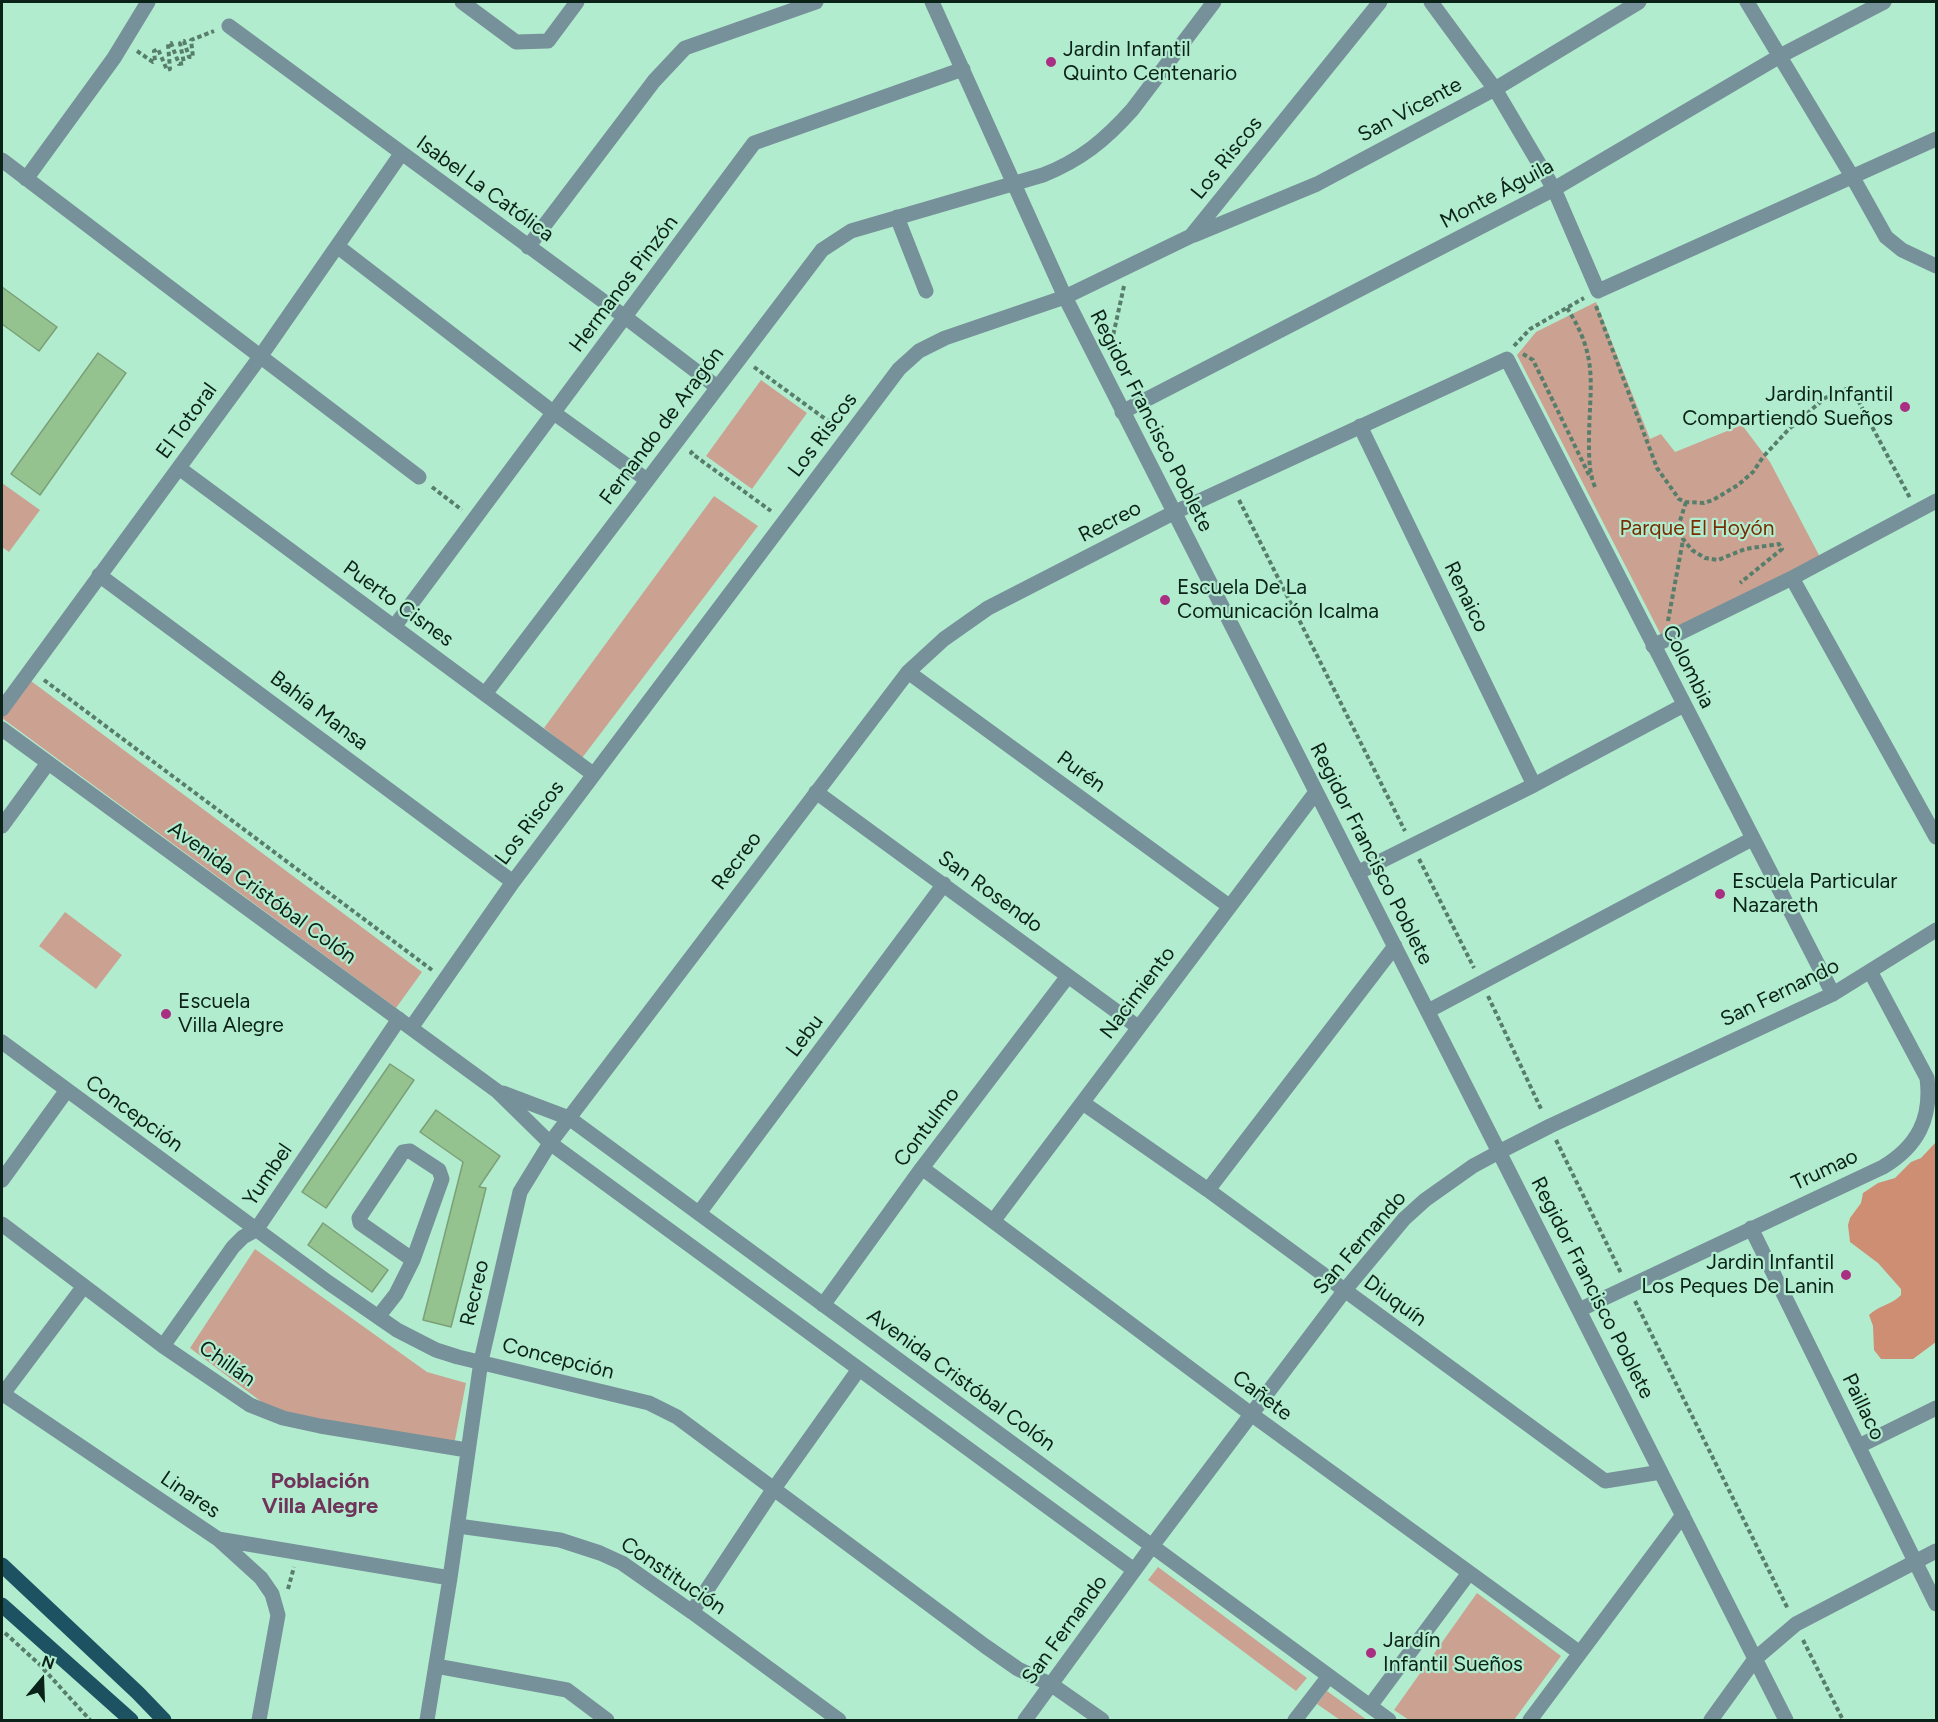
<!DOCTYPE html>
<meta charset="utf-8">
<style>
body{margin:0}
#map{position:relative;width:1938px;height:1722px;overflow:hidden;background:#b2eccf;font-family:Figtree,sans-serif}
canvas{display:block}
.frame{position:absolute;inset:0;border:3px solid #0a2217;pointer-events:none}
.north{position:absolute;left:12px;top:1650px;width:60px;height:60px;-webkit-text-stroke:4px #b2eccf;paint-order:stroke;rotate:19deg;font-size:16px;font-weight:700;line-height:24px;text-align:center;color:#0a2217}
.north::after{content:'';display:block;margin:auto;width:21px;height:27px;background:#0a2217;clip-path:polygon(50% 0,100% 100%,50% 72%,0 100%)}
</style>
<div id="map">
<canvas width="1938" height="1722"></canvas>
<div class="frame"></div>
<div class="north">N</div>
</div>
<script>
const ctx = document.querySelector('canvas').getContext('2d');
ctx.lineJoin = 'round';
function paint(path, color) { ctx.fillStyle = color; ctx.fill(path, 'evenodd'); }
function trace(path, color, width, dash) { ctx.strokeStyle = color; ctx.lineWidth = width; ctx.lineCap = dash ? 'butt' : 'round'; ctx.setLineDash(dash || []); ctx.stroke(path); }
function drawText(font, color, halo, rows, align = 'center') {
  ctx.font = font + ' Figtree,sans-serif'; ctx.lineWidth = 4.5; ctx.setLineDash([]); ctx.textBaseline = 'middle'; ctx.strokeStyle = halo; ctx.fillStyle = color; for (const [text, x, y, turn = 0] of rows) {
    ctx.save(); ctx.translate(x, y); ctx.rotate((+turn || 0) * Math.PI / 180); ctx.textAlign = isNaN(turn) ? turn : align; if (halo) ctx.strokeText(text, 0, 0); ctx.fillText(text, 0, 0); ctx.restore();
  }
}
const green = new Path2D(`
 M1596 302 1650 439 1661 434 1675 452 1742 425 1770 462 1820 557 1661 635 1517 355 1536 332Z
 M761 380 807 413 752 489 706 456Z
 M2 483 40 510 9 552 2 547Z
 M714 496 758 526 582 758 544 728Z
 M31 681 422 972 396 1008 2 718Z
 M65 912 122 955 96 989 39 946Z
 M255 1249 427 1372 466 1383 454 1445 275 1412 190 1348Z
 M1158 1567 1307 1678 1296 1691 1148 1580Z
 M1477 1593 1561 1656 1514 1720H1409L1394 1710Z
 M1327 1691 1367 1720H1340L1317 1704Z`);
const forest = new Path2D(`
 M1936 1142V1342L1913 1359H1881L1874 1350 1873 1326 1869 1315C1878 1306 1893 1304 1901 1295V1289L1878 1263 1850 1242 1848 1225 1850 1218 1861 1203 1863 1193 1878 1183 1895 1178 1911 1162 1921 1158Z`);
const building = new Path2D(`
 M2 287 57 327 39 351 2 324Z
 M98 353 126 373 40 495 11 474Z
 M390 1064 414 1080 326 1208 302 1192Z
 M436 1110 500 1156 479 1187 486 1188 451 1327 423 1320 463 1162 420 1132Z
 M323 1223 388 1270 372 1292 308 1245Z`);
const path = new Path2D(`
 M137 51 153 62 155 61 154 51 158 49 167 70 170 69 168 44 171 43 179 64 184 63 180 43 184 41 189 57H193L191 40 214 31
 M1596 306 1657 468 1679 499 1686 502 1704 503 1713 500 1738 485 1753 472 1763 457 1789 429 1825 398 1851 387 1910 498
 M1567 308C1600 359 1589 386 1589 442 1589 457 1589 473 1595 487
 M1514 346 1530 329 1584 298
 M1112 349 1111 345 1124 286
 M1523 354 1533 360 1589 475
 M754 367 835 426
 M693 451 691 453 771 511
 M432 487 462 510
 M1239 500 1405 831
 M1686 502 1679 524 1683 539 1692 550 1705 558 1718 560 1745 549 1779 544 1782 549 1740 583
 M1668 621 1683 540
 M44 680 432 970
 M1419 859 1474 968
 M1488 996 1542 1111
 M1556 1140 1621 1273
 M1635 1301 1788 1609
 M288 1589 294 1567
 M5 1633 39 1664 90 1720
 M1803 1640 1843 1720`);
const minor = new Path2D(`
 M462 2 516 42 548 41 577 2
 M932 2 1065 297 1499 1152 1786 1720
 M1431 2 1495 89 1554 189 1598 291 1936 139
 M1747 2 1853 178 1886 237 1902 250 1936 266
 M229 26 625 317 717 387
 M2 160 419 477
 M26 179 114 58 148 2
 M897 217 926 291
 M1194 235 1317 184 1495 89 1639 2
 M337 246 554 413 647 480
 M528 247 654 81 685 48 816 2
 M1122 412 1554 189 1780 56 1884 2
 M1360 426 1534 785
 M179 468 593 774
 M99 575 513 882
 M1792 578 1936 837
 M394 627 754 143 963 69
 M1653 646 1792 578 1936 501
 M908 672 1229 906
 M485 694 822 250 851 231 1043 175C1081 160 1105 140 1132 110L1214 2
 M2 709 260 357 401 154
 M2 729 497 1091 550 1143 1134 1570
 M816 792 1138 1027
 M2 826 48 763
 M1357 873 1534 785 1684 705
 M1428 1011 1752 839
 M411 1028 513 882 899 369 919 351 945 338 1065 297 1191 236 1380 2
 M2 1042 329 1283 397 1330 436 1350 458 1357 649 1403 677 1417 985 1646 1018 1669 1052 1685 1102 1720
 M503 1093 569 1118 1389 1720
 M1083 1103 1208 1190 1605 1481 1661 1472
 M922 1168 1251 1414 1580 1653
 M2 1180 67 1090
 M1208 1190 1395 946
 M699 1213 944 884
 M994 1220 1316 792
 M2 1224 163 1346 250 1405 283 1418 320 1426 467 1450
 M1751 1228 1936 1604
 M823 1305 922 1168 1068 976
 M1579 1310 1883 1167C1918 1146 1932 1118 1927 1078L1870 971
 M378 1317 396 1294 413 1260 442 1179 439 1170 410 1151 403 1152 359 1218 360 1223 413 1260
 M163 1346 233 1247 243 1237 256 1230 399 1019
 M3 1394 218 1539 450 1578
 M2 1395 84 1286
 M1859 1446 1936 1408
 M458 1526 560 1540 600 1553 622 1563 692 1612 839 1720
 M218 1539 261 1578 272 1594 278 1615 259 1720
 M692 1612 773 1490 859 1369
 M436 1666 567 1690 607 1720
 M1370 1706 1469 1573
 M427 1720 450 1578 481 1361 520 1192 550 1143 569 1118 908 672 944 639 988 608 1173 513 1507 359 1833 994
 M1025 1720 1152 1546 1345 1290 1404 1219 1425 1200 1473 1166 1499 1152 1550 1126 1833 994 1936 930
 M1295 1720 1329 1676
 M1530 1720 1683 1515
 M1711 1720 1755 1659 1796 1624 1936 1551`);
const major = new Path2D(`
 M2 1565 138 1693 164 1720
 M2 1605 131 1720`);
const markers = [
 [1051,62,6,"#a92f83"],
 [1905,407,6,"#a92f83"],
 [1165,600,6,"#a92f83"],
 [1720,894,6,"#a92f83"],
 [166,1014,6,"#a92f83"],
 [1846,1275,6,"#a92f83"],
 [1371,1653,6,"#a92f83"]
];
const poiNames = [
 ["Jardin Infantil",1063,50],
 ["Quinto Centenario",1063,74],
 ["Jardin Infantil",1893,395,"right"],
 ["Compartiendo Sueños",1893,419,"right"],
 ["Escuela De La",1177,588],
 ["Comunicación Icalma",1177,612],
 ["Escuela Particular",1732,882],
 ["Nazareth",1732,906],
 ["Escuela",178,1002],
 ["Villa Alegre",178,1026],
 ["Jardin Infantil",1834,1263,"right"],
 ["Los Peques De Lanin",1834,1287,"right"],
 ["Jardín",1383,1641],
 ["Infantil Sueños",1383,1665]
];
const streetNames = [
 ["San Vicente",1410,110,-28],
 ["Los Riscos",1227,158,-51],
 ["Isabel La Católica",485,189,36],
 ["Monte Águila",1497,194,-28],
 ["Hermanos Pinzón",624,284,-53],
 ["El Totoral",187,421,-54],
 ["Regidor Francisco Poblete",1151,421,63],
 ["Fernando de Aragón",662,426,-53],
 ["Los Riscos",823,435,-53],
 ["Recreo",1110,522,-27],
 ["Renaico",1466,597,64],
 ["Puerto Cisnes",398,604,36],
 ["Colombia",1688,667,63],
 ["Bahía Mansa",319,711,37],
 ["Purén",1081,772,36],
 ["Los Riscos",530,823,-53],
 ["Regidor Francisco Poblete",1371,854,63],
 ["Recreo",737,861,-53],
 ["San Rosendo",990,892,36],
 ["Avenida Cristóbal Colón",262,893,36],
 ["Nacimiento",1138,993,-53],
 ["San Fernando",1780,993,-26],
 ["Lebu",805,1036,-53],
 ["Concepción",134,1114,36],
 ["Contulmo",927,1127,-53],
 ["Trumao",1825,1170,-25],
 ["Yumbel",268,1175,-56],
 ["San Fernando",1360,1243,-49],
 ["Regidor Francisco Poblete",1592,1288,63],
 ["Recreo",475,1293,-77],
 ["Diuquín",1395,1301,36],
 ["Concepción",558,1359,14],
 ["Chillán",227,1364,35],
 ["Avenida Cristóbal Colón",961,1380,36],
 ["Cañete",1262,1396,37],
 ["Paillaco",1863,1407,64],
 ["Linares",190,1495,34],
 ["Constitución",673,1576,34],
 ["San Fernando",1065,1630,-54]
];
const parkNames = [
 ["Parque El Hoyón",1697,529]
];
const neighbourhoodNames = [
 ["Población",320,1482],
 ["Villa Alegre",320,1507]
];
paint(green, '#cba292');
paint(forest, '#ce8e74');
paint(building, '#95c390');
trace(building, '#7ba078', 1.5);
trace(path, '#567e6b', 4, [4.5, 3]);
trace(minor, '#77919a', 15);
trace(major, '#1d5263', 15);
for (const [x, y, r, color] of markers) { const dot = new Path2D(); dot.arc(x, y, r, 0, 2 * Math.PI); ctx.fillStyle = color; ctx.fill(dot); trace(dot, '#b2eccf', 2); }
drawText('21px', '#0a2217', '#b2eccf', poiNames, 'left');
drawText('21px', '#0a2217', '#b2eccf', streetNames);
drawText('21px', '#782c02', '#b2eccf', parkNames);
drawText('bold 22px', '#70335a', '#b2eccf', neighbourhoodNames);
</script>
